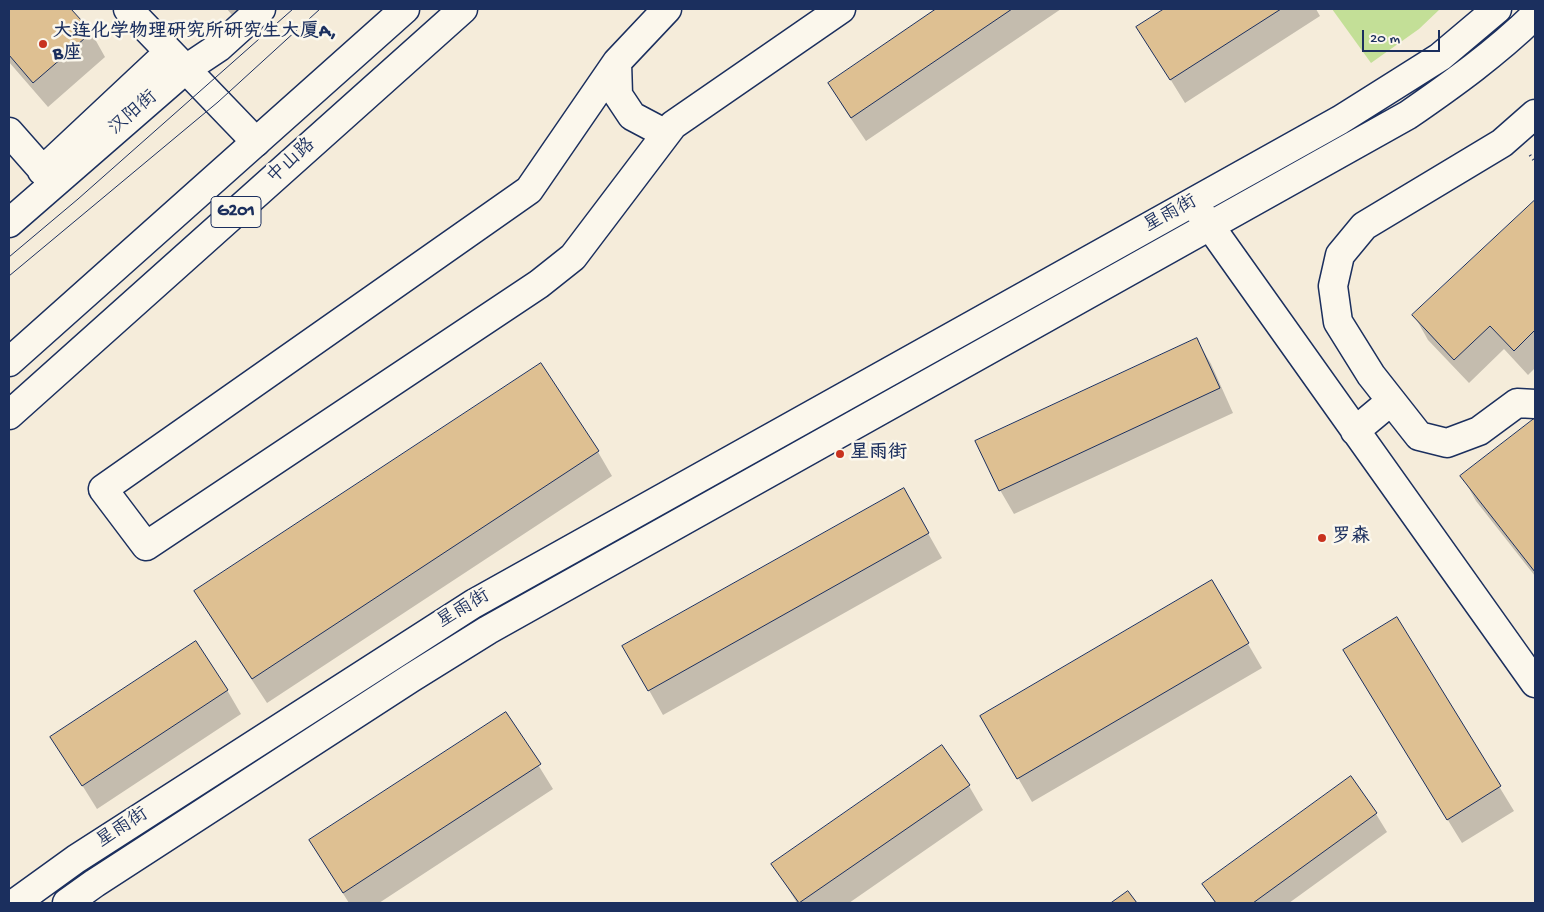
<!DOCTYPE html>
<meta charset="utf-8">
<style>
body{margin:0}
#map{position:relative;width:1544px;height:912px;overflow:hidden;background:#f5ecda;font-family:"Gochi Hand",sans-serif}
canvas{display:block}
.frame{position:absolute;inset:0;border:10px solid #1b2f5e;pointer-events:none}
.scale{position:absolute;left:1362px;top:30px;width:78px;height:22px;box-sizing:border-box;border:2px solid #1b2f5e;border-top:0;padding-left:6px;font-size:15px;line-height:18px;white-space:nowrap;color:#1b2f5e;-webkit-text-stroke:4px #fbf7ec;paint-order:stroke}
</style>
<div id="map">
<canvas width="1544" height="912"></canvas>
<div class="frame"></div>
<div class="scale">20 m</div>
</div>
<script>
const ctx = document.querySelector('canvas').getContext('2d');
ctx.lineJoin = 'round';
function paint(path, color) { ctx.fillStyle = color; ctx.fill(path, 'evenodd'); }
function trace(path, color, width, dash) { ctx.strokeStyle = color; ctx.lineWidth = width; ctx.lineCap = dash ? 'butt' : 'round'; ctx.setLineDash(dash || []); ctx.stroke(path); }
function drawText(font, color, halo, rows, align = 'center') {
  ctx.font = font + ' "Gochi Hand","LXGW WenKai TC",sans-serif'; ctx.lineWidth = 5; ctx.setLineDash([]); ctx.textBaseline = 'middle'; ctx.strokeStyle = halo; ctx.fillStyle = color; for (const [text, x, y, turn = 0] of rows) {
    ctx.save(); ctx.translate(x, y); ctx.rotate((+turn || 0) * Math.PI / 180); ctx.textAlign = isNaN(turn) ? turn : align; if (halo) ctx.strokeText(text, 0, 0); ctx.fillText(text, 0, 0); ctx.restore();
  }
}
const green = new Path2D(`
 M1332 9H1440L1419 29 1371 63Z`);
const shadow = new Path2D(`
 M9 9H70L91 32 105 57 48 107 9 62Z
 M227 9H266L243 28Z
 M939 9H1061L866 141 843 107 829 83Z
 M1166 9H1316L1320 16 1185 103 1138 27Z
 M1535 202V368L1528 375 1504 349 1469 383 1428 340 1414 315Z
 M1197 340 1211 364 1233 413 1014 514 1000 490Z
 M540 365 598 452 612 476 267 703 210 616 196 592Z
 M1535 419V576L1476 501 1462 476Z
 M903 489 942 558 663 715 624 646Z
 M1212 582 1262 668 1032 802 982 716Z
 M1397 619 1514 811 1462 843 1344 651Z
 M227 690 241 714 97 809 52 737Z
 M506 713 553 789 379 903H349L310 841Z
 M942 747 969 786 983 810 849 903H797L773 864Z
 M1351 778 1376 814 1387 832 1289 903H1215L1203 884Z`);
const building = new Path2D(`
 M9 9H71L92 32 33 83 9 55Z
 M936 9H1012L851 118 828 83Z
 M1164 9H1281L1170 80 1136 27Z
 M1535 200V330L1514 351 1490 326 1454 360 1412 315Z
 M1197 338 1220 388 999 491 975 441Z
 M541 363 599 451 252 679 194 591Z
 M1535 418V572L1460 476Z
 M904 488 929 533 648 691 622 646Z
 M1212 580 1249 643 1017 779 980 716Z
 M1397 617 1501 786 1447 820 1343 650Z
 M196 641 228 690 82 786 50 737Z
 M506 712 541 764 343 893 309 840Z
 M942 745 970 785 799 903 771 864Z
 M1351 776 1377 813 1253 903H1216L1202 884Z
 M1128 891 1137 903H1111Z`);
const path = new Path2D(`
 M1530 155 1535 162`);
const minor = new Path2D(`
 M128 9 256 142
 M667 9 617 62 529 190 103 489 146 546 539 284 573 257 673 125 841 9
 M617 62 618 95 632 116 666 134
 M1535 114 1502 143 1364 226 1340 255 1333 286 1338 322 1371 375 1419 436 1447 443 1479 431 1517 403 1535 404
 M9 132 54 183
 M42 171 169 52
 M1200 212 1535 683
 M9 223 186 69 219 47 261 9
 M1355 431 1391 401
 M15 903 76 859 473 604 1340 120 1440 57 1497 9
 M67 903 95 883 411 678 488 630 1408 115C1453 84 1496 53 1535 15`);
const highway = new Path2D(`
 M9 362 405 9
 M9 415 463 9`);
const tram = new Path2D(`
 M9 257 78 199 293 9
 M9 276 218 102 320 9`);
const markers = [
 [43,44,5,"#c8321e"],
 [840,454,5,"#c8321e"],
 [1322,538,5,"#c8321e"]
];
const shields = [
 [236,212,50]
];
const shieldNames = [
 ["G201",236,212]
];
const poiNames = [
 ["大连化学物理研究所研究生大厦A,",53,33],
 ["B座",53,55],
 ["星雨街",850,454],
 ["罗森",1332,538]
];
const streetNames = [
 ["汉阳街",134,114,-41],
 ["中山路",292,162,-42],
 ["星雨街",1171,215,-29],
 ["星雨街",464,610,-31],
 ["星雨街",123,829,-33]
];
paint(green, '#c3df97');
paint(shadow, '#0003');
paint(building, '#dec092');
trace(building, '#1b2f5e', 1);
trace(minor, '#1b2f5e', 31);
trace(highway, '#1b2f5e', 31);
trace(path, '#1b2f5e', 3, [1, 4]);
trace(minor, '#fbf7ec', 28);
trace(highway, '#fbf7ec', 28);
trace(tram, '#1b2f5e', 1);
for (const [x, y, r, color] of markers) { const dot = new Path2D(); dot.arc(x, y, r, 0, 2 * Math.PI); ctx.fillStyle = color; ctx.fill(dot); trace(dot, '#fbf7ec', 2); }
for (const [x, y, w] of shields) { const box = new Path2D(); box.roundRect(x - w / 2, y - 15.5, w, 31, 4); ctx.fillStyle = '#fbf7ec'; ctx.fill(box); trace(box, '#1b2f5e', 1); }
drawText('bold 18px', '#1b2f5e', null, shieldNames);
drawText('bold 19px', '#1b2f5e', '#fbf7ec', poiNames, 'left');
drawText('19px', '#1b2f5e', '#fbf7ec', streetNames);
</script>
